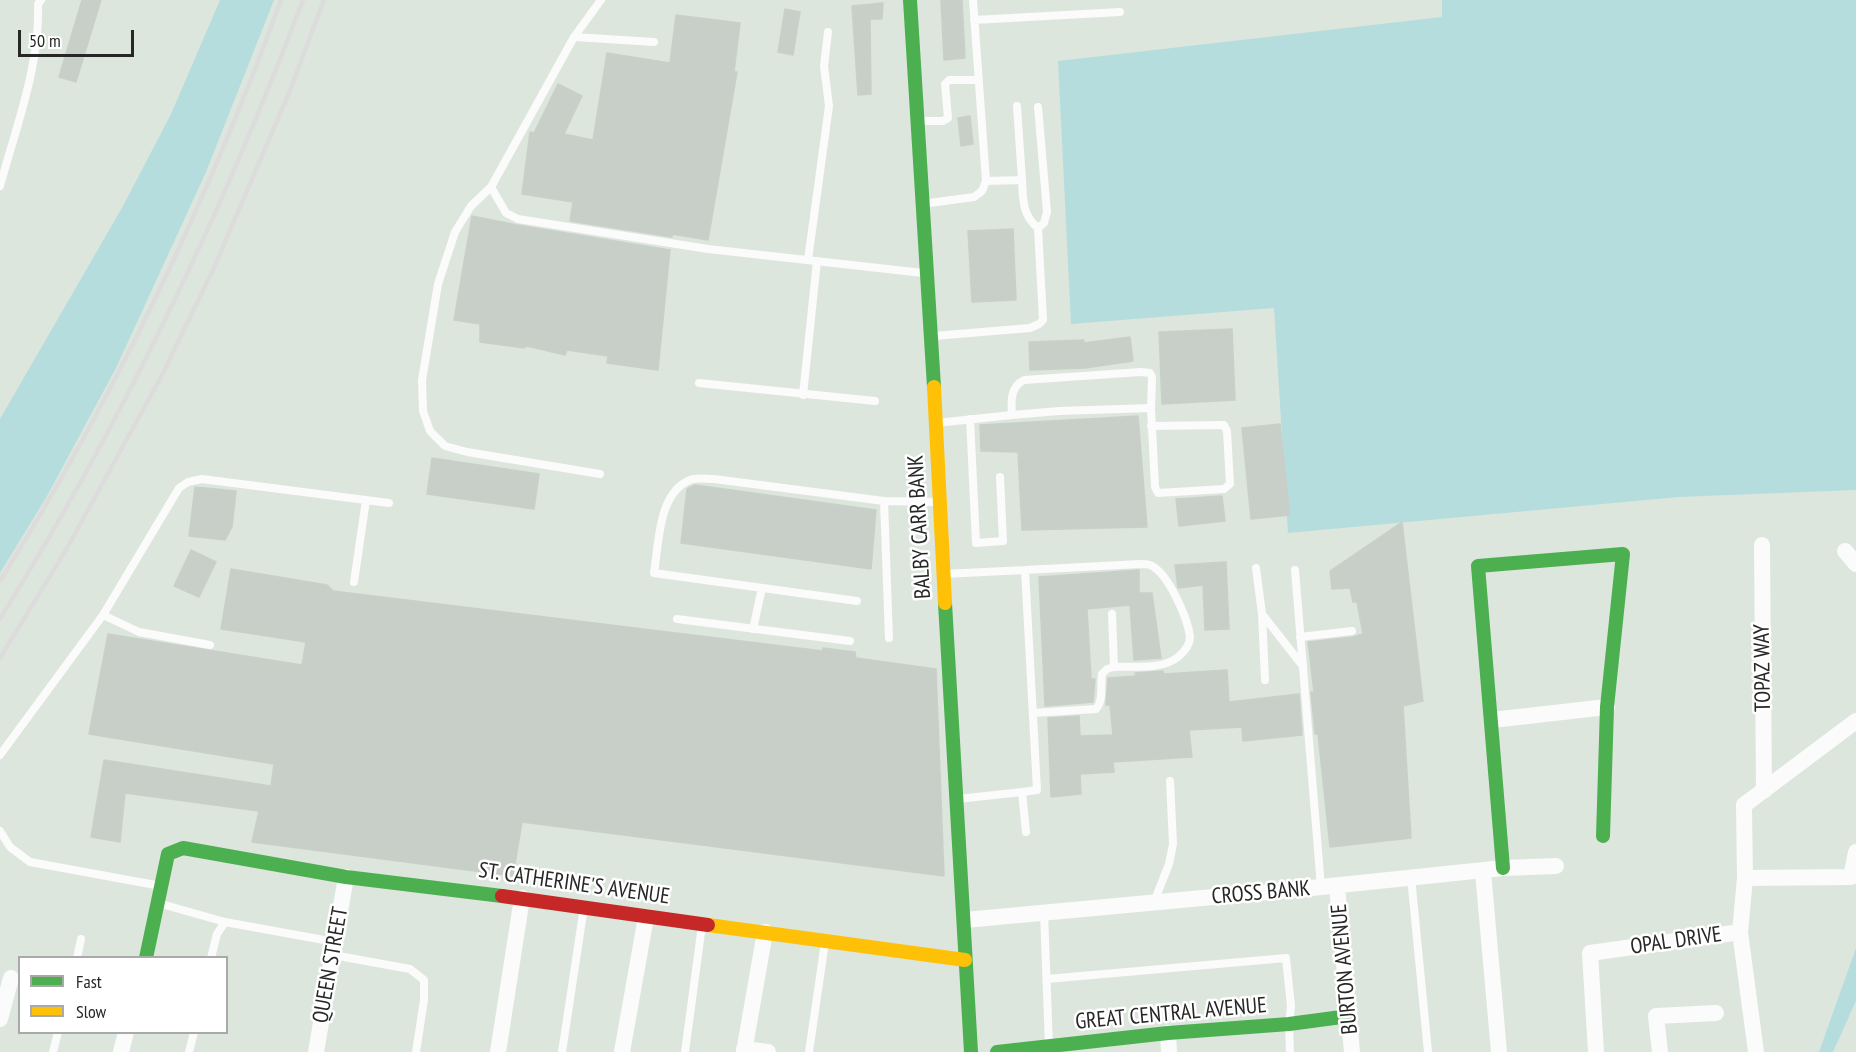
<!DOCTYPE html>
<style>
body{margin:0}
#map{position:relative;width:1856px;height:1052px;overflow:hidden;background:#dce6dc;font-family:"PT Sans Narrow",sans-serif}
canvas{display:block}
.legend{position:absolute;left:18px;top:956px;width:210px;height:78px;box-sizing:border-box;background:#fff;border:2px solid #a9a9a9;margin:0;padding:8px 10px;list-style:none;font-size:18px;color:#272727}
.legend li{display:flex;align-items:center;gap:12px;height:30px}
.legend b{width:30px;border:2px solid #a9a9a9}
.scale{position:absolute;left:18px;top:30px;width:116px;height:27px;box-sizing:border-box;border:3px solid #272727;border-top:0;padding-left:8px;font-size:18px;line-height:21px;white-space:nowrap;color:#272727;-webkit-text-stroke:4px #fff;paint-order:stroke}
</style>
<div id="map">
<canvas width="1856" height="1052"></canvas>
<ul class="legend">
<li><b style="height:8px;background:#4caf50"></b>Fast</li>
<li><b style="height:8px;background:#ffc107"></b>Slow</li>
</ul>
<div class="scale">50 m</div>
</div>
<script>
const ctx = document.querySelector('canvas').getContext('2d');
ctx.lineJoin = 'round';
function paint(path, color) { ctx.fillStyle = color; ctx.fill(path, 'evenodd'); }
function trace(path, color, width, dash) { ctx.strokeStyle = color; ctx.lineWidth = width; ctx.lineCap = dash ? 'butt' : 'round'; ctx.setLineDash(dash || []); ctx.stroke(path); }
function drawText(font, color, halo, rows, align = 'center') {
  ctx.font = font + ' "PT Sans Narrow",sans-serif'; ctx.lineWidth = 5; ctx.setLineDash([]); ctx.textBaseline = 'middle'; ctx.strokeStyle = halo; ctx.fillStyle = color; for (const [text, x, y, turn = 0] of rows) {
    ctx.save(); ctx.translate(x, y); ctx.rotate((+turn || 0) * Math.PI / 180); ctx.textAlign = isNaN(turn) ? turn : align; if (halo) ctx.strokeText(text, 0, 0); ctx.fillText(text, 0, 0); ctx.restore();
  }
}
const green = new Path2D(`
 M220 0H274L206 172 116 368 47 496 0 573V419L123 206 171 114Z
 M1442 0H1856V490L1679 497 1288 533 1274 308 1071 324 1058 61 1442 17Z
 M1856 948V1001L1833 1052H1819Z`);
const building = new Path2D(`
 M82 0H101L76 82 59 77Z
 M941 0H962L965 58 944 60Z
 M883 3 882 19H870L871 94 858 95 852 6Z
 M785 9 800 12 793 55 778 52Z
 M676 15 740 23 734 72H737L708 240 672 234V237L570 221 573 202 522 194 530 132 534 133 558 84 582 96 564 134 593 140 607 53 670 63Z
 M970 116 973 144 961 146 958 118Z
 M472 216 517 225 670 250 658 370 607 363 608 356 567 350 565 355 527 346 524 348 480 342V324L454 320Z
 M1013 229 1016 300 972 302 968 231Z
 M1232 329 1235 400 1162 404 1159 332Z
 M1130 337 1133 361 1085 368 1030 370 1029 342 1084 340V343Z
 M1138 416 1147 527 1022 530 1018 452 981 451 980 425Z
 M1280 424 1290 515 1251 519 1242 428Z
 M432 458 539 474 534 509 427 494Z
 M695 485 876 510 871 569 681 543 687 489Z
 M195 487 236 491 232 527 225 540 189 536Z
 M1222 496 1225 521 1179 526 1176 499Z
 M1402 522 1423 701 1403 706 1411 838 1330 847 1318 734H1315L1311 692H1314L1308 642 1353 637 1363 634 1357 602H1353L1350 588 1332 589 1330 571Z
 M191 550 216 562 199 597 174 586Z
 M1226 562 1229 629 1205 630 1203 585 1178 588 1175 565Z
 M231 569 327 585 333 591 823 651V648L855 652 856 658 936 669 944 876 522 822 513 876 252 842 259 811 125 793 120 842 91 837 104 760 271 786 274 764 89 734 108 634 302 665 306 642 221 629Z
 M1139 570V593H1152L1161 658 1134 660 1130 605 1087 609 1091 679H1095L1093 702 1045 706 1039 577Z
 M1227 670 1229 702 1299 694 1302 735 1243 741 1242 727 1189 730 1192 757 1113 762 1114 772 1080 774 1081 794 1051 797 1048 718 1079 716 1080 736 1113 735 1110 705H1106L1108 678 1136 676 1135 673 1163 671 1164 674Z`);
const lane = new Path2D(`
 M974 20 1120 12
 M574 37 654 42
 M917 121H943L948 118 945 84 949 80H979
 M986 181 1022 180 1017 106
 M0 186C16 127 40 66 38 4L41 0
 M491 187 506 213 518 219 708 249 923 273
 M922 204 974 197 982 191 986 181 973 0
 M1038 228 1044 223 1047 212 1038 107
 M808 260 829 106 824 66 828 32
 M934 336 1030 328 1039 324 1043 320 1038 228C1022 215 1023 199 1022 180
 M699 383 875 401
 M803 395 817 261
 M1151 408 1152 377 1150 373 1141 372 1024 380C1010 387 1011 402 1012 415L1059 411 1151 408 1155 487 1158 493 1224 489 1230 484 1227 431 1224 425 1151 426
 M970 419 976 543 1003 541 1000 477
 M936 423 1012 415
 M600 474 467 452 445 446 430 431 423 411 422 380 438 284 455 232 471 206 491 187 574 37 601 0
 M1256 568 1262 614 1302 665
 M1025 570 1140 564C1143 564 1147 564 1150 565 1168 572 1188 619 1190 637 1190 645 1184 652 1178 657 1162 670 1134 666 1114 667L1107 669 1102 674C1100 686 1104 700 1096 709L1033 713
 M1295 570 1321 887
 M944 574 1025 570 1037 790 1022 792
 M354 582 366 500
 M857 601 654 573C659 543 658 493 690 480 697 477 706 479 714 479L884 501
 M1112 614 1114 667
 M1262 614 1265 680
 M103 615 139 632 210 645
 M677 619 850 641
 M753 629 762 588
 M1300 637 1352 631
 M889 638 884 501 939 502
 M0 755 103 615 179 488 188 482 202 479 389 503
 M958 799 1022 792 1026 832
 M0 831 10 847 30 862 161 886
 M1411 877 1428 1052
 M1154 902 1169 864 1173 844 1170 781
 M158 903 225 922
 M1044 913 1049 1046
 M333 955 410 969 424 980V1000L416 1052
 M77 958 81 939
 M211 958 217 934 225 922 335 942
 M1047 979 1286 958 1291 1006 1289 1024 1290 1052
 M53 1052 58 1032
 M189 1052 194 1032
 M562 1052 584 907
 M685 1052 702 925
 M809 1052 825 942`);
const street = new Path2D(`
 M1762 545 1764 791
 M1845 551 1856 564
 M1492 720 1607 707
 M1483 872 1499 1052
 M1745 878 1851 877 1856 852
 M1337 886 1352 1052
 M965 920 1321 887 1503 868 1556 866
 M1740 932 1745 878 1744 805 1856 721
 M0 1019 11 978
 M1168 1033 1169 1052
 M744 1049 768 1052
 M121 1052 126 1032
 M316 1052 346 877
 M498 1052 522 898
 M622 1052 646 917
 M744 1052 765 932
 M1596 1052 1590 953 1740 932 1756 1052
 M1660 1052 1656 1016 1716 1013`);
const fast = new Path2D(`
 M910 0 934 387
 M945 603 971 1052
 M1503 868 1478 566 1623 554 1607 707 1603 836
 M146 958 168 854 183 848 346 877 502 896
 M997 1052 1168 1033 1289 1024 1349 1016`);
const slow = new Path2D(`
 M934 387 945 603
 M708 925 965 960`);
const jam = new Path2D(`
 M502 896 708 925`);
const rail = new Path2D(`
 M0 581C114 398 207 203 281 0
 M0 619C122 423 221 216 303 0
 M0 658 66 550 161 377 213 270 289 93 324 0`);
const streetNames = [
 ["BALBY CARR BANK",920,527,-93],
 ["TOPAZ WAY",1763,668,-91],
 ["ST. CATHERINE'S AVENUE",574,884,8],
 ["CROSS BANK",1261,893,-5],
 ["OPAL DRIVE",1676,941,-8],
 ["QUEEN STREET",331,965,-80],
 ["BURTON AVENUE",1345,969,-95],
 ["GREAT CENTRAL AVENUE",1171,1014,-5]
];
paint(green, '#b6ddde');
paint(building, '#c8cec8');
trace(building, '#c9d0c9', 1.5);
trace(lane, '#fafbfa', 8);
trace(street, '#fafbfa', 16);
trace(fast, '#4caf50', 14);
trace(slow, '#ffc107', 14);
trace(jam, '#c62828', 14);
trace(rail, '#dddcdc', 4.5);
drawText('22px', '#272727', '#fff', streetNames);
</script>
